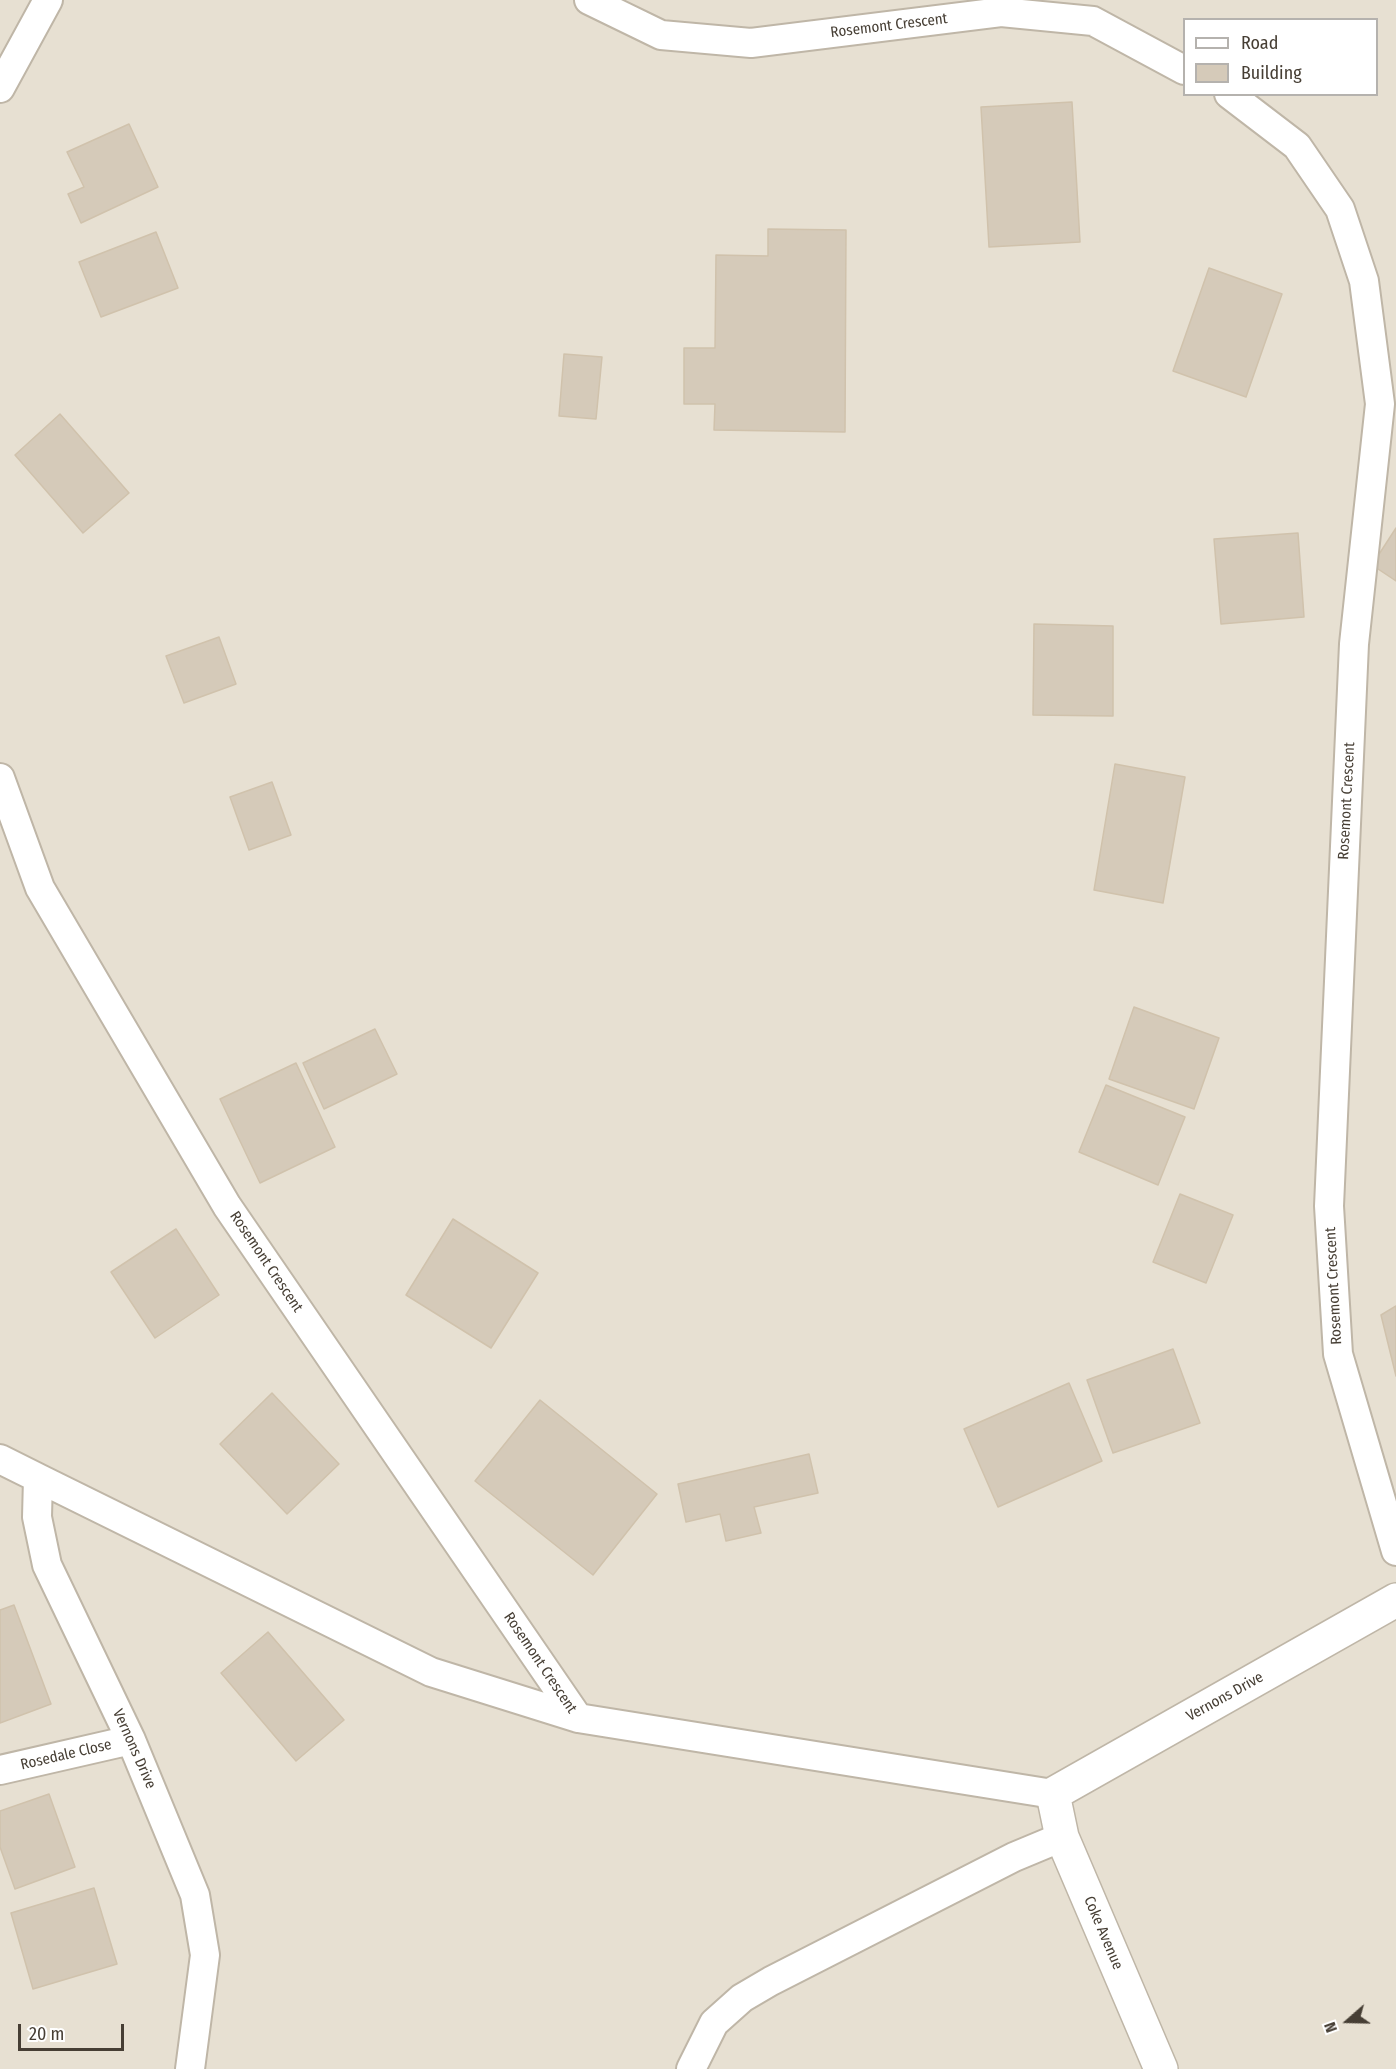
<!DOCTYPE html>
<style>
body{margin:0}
#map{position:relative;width:1396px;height:2069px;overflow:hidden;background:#f3eee4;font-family:"Fira Sans Condensed",sans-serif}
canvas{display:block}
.legend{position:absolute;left:1183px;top:18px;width:195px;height:78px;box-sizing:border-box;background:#fff;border:2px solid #b5b2ae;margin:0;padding:8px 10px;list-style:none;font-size:18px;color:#463e34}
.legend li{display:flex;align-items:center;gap:12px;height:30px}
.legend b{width:30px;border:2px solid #b5b2ae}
.north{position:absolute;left:1318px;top:1991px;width:60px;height:60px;-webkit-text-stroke:4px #fff;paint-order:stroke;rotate:250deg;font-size:16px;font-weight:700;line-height:24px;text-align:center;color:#463e34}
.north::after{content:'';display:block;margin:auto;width:21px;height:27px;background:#463e34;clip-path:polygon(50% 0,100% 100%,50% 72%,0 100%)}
.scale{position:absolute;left:18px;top:2024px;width:106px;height:27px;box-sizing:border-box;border:3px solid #463e34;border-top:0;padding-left:8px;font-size:18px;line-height:21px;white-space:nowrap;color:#463e34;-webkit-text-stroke:4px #fff;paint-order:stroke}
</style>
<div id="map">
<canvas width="1396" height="2069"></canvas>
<ul class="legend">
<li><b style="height:8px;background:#fff"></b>Road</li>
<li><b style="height:16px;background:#d5cab9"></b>Building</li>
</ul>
<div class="north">N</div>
<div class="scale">20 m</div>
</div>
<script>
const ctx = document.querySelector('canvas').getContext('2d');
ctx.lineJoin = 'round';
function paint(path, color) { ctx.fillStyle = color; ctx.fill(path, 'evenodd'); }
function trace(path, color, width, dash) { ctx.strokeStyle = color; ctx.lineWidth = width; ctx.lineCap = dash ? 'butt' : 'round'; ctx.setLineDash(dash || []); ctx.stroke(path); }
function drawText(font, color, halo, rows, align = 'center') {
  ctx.font = font + ' "Fira Sans Condensed",sans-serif'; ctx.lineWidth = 4.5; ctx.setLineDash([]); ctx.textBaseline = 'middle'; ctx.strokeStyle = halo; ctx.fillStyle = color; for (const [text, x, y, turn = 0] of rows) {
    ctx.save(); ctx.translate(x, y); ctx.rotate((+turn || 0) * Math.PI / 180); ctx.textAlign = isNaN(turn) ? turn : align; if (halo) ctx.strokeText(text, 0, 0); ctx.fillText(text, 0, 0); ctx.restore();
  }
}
const residential = new Path2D(`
 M0 0H1396V2069H0ZM1184 20H1376V94H1184Z`);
const building = new Path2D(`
 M1072 102 1080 242 989 247 981 107Z
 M129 124 158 187 81 223 68 194 84 187 67 152Z
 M768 229 846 230 845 432 714 430 715 404H684V348H715L716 255 768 256Z
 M156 232 178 288 101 317 79 262Z
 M1209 268 1282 294 1246 397 1173 371Z
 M564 354 602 357 596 419 559 416Z
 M60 414 129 493 83 533 15 455Z
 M1396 528V581L1372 565Z
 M1298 533 1304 617 1221 624 1214 539Z
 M1034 624 1113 626V716L1033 715Z
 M219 637 236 684 184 703 166 656Z
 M1115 764 1185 777 1163 903 1094 890Z
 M272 782 291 835 249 850 230 797Z
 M1134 1007 1219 1038 1194 1109 1109 1079Z
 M375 1029 397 1074 324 1109 303 1063Z
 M296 1063 335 1147 260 1183 220 1099Z
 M1106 1085 1185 1117 1158 1185 1079 1152Z
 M1180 1194 1233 1215 1206 1283 1153 1262Z
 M453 1219 538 1273 491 1348 406 1295Z
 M176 1229 219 1295 155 1338 111 1272Z
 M1396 1306V1376L1381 1315Z
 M1173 1349 1200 1423 1113 1453 1087 1380Z
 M1069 1383 1102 1461 998 1507 964 1429Z
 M272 1393 339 1464 287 1514 220 1444Z
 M540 1400 657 1494 593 1575 475 1481Z
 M809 1454 818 1493 754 1507 761 1533 726 1541 720 1514 686 1522 678 1484Z
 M14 1605 51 1704 0 1723V1610Z
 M268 1632 344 1720 296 1761 221 1673Z
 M49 1794 75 1867 15 1889 0 1847V1811Z
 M94 1888 117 1964 33 1989 11 1913Z`);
const minor = new Path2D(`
 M589 0 661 35 751 43 1001 12 1093 21 1184 70
 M0 88 48 0
 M1229 94 1297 146 1340 209 1364 281 1380 404 1354 644 1329 1206 1338 1354 1396 1551
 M0 778 40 888 227 1206 578 1718
 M0 1459 38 1478 37 1517 47 1565 131 1740 195 1895 205 1955 190 2069
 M38 1478 431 1672 578 1718 1053 1794
 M0 1770 131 1740
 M691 2069 714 2023 742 1998 771 1981 1014 1857 1062 1837`);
const tertiary = new Path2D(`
 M1161 2069 1062 1837 1053 1794 1396 1600`);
const streetNames = [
 ["Rosemont Crescent",889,26,-7],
 ["Rosemont Crescent",1347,801,-87],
 ["Rosemont Crescent",266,1262,56],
 ["Rosemont Crescent",1334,1286,-93],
 ["Rosemont Crescent",540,1663,56],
 ["Vernons Drive",1225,1697,-29],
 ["Vernons Drive",134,1749,66],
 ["Rosedale Close",66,1755,-13],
 ["Coke Avenue",1103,1933,67]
];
paint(residential, '#e7e0d2');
paint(building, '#d5cab9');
trace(building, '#d0c2ac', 1.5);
trace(minor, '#bfb6a7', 32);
trace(tertiary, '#bfb6a7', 36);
trace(minor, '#fff', 28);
trace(tertiary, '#fff', 33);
drawText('15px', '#463e34', '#fff', streetNames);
</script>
